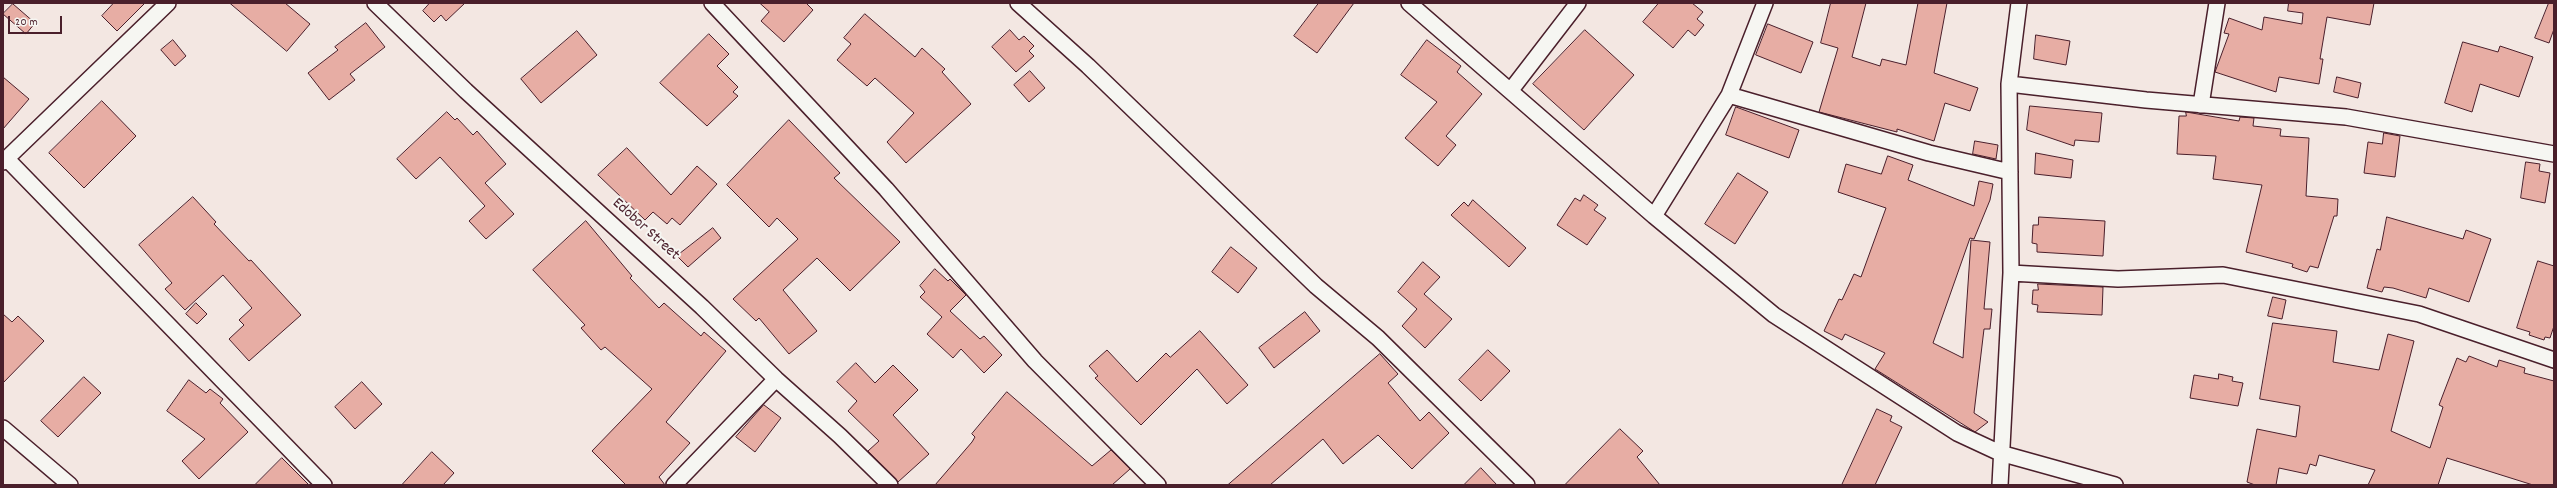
<!DOCTYPE html>
<style>
body{margin:0}
#map{position:relative;width:2557px;height:488px;overflow:hidden;background:#f3e7e2;font-family:Dekko,sans-serif}
canvas{display:block}
.frame{position:absolute;inset:0;border:4px solid #4a1f2b;pointer-events:none}
.scale{position:absolute;left:8px;top:16px;width:54px;height:18px;box-sizing:border-box;border:2px solid #4a1f2b;border-top:0;padding-left:5px;font-size:12px;line-height:14px;white-space:nowrap;color:#4a1f2b;-webkit-text-stroke:3px #f6f6f2;paint-order:stroke}
</style>
<div id="map">
<canvas width="2557" height="488"></canvas>
<div class="frame"></div>
<div class="scale">20 m</div>
</div>
<script>
const ctx = document.querySelector('canvas').getContext('2d');
ctx.lineJoin = 'round';
function paint(path, color) { ctx.fillStyle = color; ctx.fill(path, 'evenodd'); }
function trace(path, color, width, dash) { ctx.strokeStyle = color; ctx.lineWidth = width; ctx.lineCap = dash ? 'butt' : 'round'; ctx.setLineDash(dash || []); ctx.stroke(path); }
function drawText(font, color, halo, rows, align = 'center') {
  ctx.font = font + ' Dekko,sans-serif'; ctx.lineWidth = 4; ctx.setLineDash([]); ctx.textBaseline = 'middle'; ctx.strokeStyle = halo; ctx.fillStyle = color; for (const [text, x, y, turn = 0] of rows) {
    ctx.save(); ctx.translate(x, y); ctx.rotate((+turn || 0) * Math.PI / 180); ctx.textAlign = isNaN(turn) ? turn : align; if (halo) ctx.strokeText(text, 0, 0); ctx.fillText(text, 0, 0); ctx.restore();
  }
}
const building = new Path2D(`
 M114 3H145L117 31 102 16Z
 M230 3H285L310 24 287 51Z
 M430 3H465L446 21 441 15 434 22 423 11Z
 M760 3H806L813 10 784 42 761 21 769 12Z
 M1319 3H1354L1317 53 1294 36Z
 M1659 3H1692L1703 12 1697 19 1704 25 1695 36 1688 30 1673 48 1643 22Z
 M1831 3H1866L1852 57 1880 66 1882 59 1906 65 1918 3H1947L1934 73 1978 88 1970 111 1945 103 1934 141 1897 129V132L1819 112 1838 48 1821 43Z
 M2289 3H2374L2370 25 2327 17 2320 59H2323L2319 84 2279 77 2276 92 2215 72 2229 34 2224 33 2229 18 2262 30 2264 17 2302 24 2303 13 2288 11Z
 M2549 3H2554V29L2549 43 2535 38Z
 M13 4 35 23 26 34 3 14Z
 M865 14 915 57 922 48 945 69 942 72 971 104 906 163 887 142 914 113 875 78 867 86 837 60 851 44 844 38Z
 M366 23 385 47 350 74 355 80 329 100 308 73 338 50 335 47Z
 M1768 24 1813 42 1801 73 1756 55Z
 M1010 30 1019 40 1024 36 1034 46 1029 51 1034 56 1016 72 992 47Z
 M1585 30 1634 75 1584 130 1533 84Z
 M577 31 597 55 541 103 521 79Z
 M709 34 729 54 717 66 738 87 733 92 738 96 707 126 660 83Z
 M2036 35 2070 41 2066 65 2034 59Z
 M173 40 186 56 175 66 161 50Z
 M1427 40 1461 66 1457 72 1482 94 1446 136 1456 145 1438 166 1405 138 1437 102 1401 75Z
 M2463 42 2498 52 2500 46 2533 57 2519 97 2480 84 2472 112 2445 103Z
 M1030 71 1045 88 1029 102 1014 85Z
 M3 77 29 99 3 129Z
 M2337 77 2361 83 2358 98 2334 92Z
 M102 101 136 136 84 188 49 153Z
 M2030 106 2102 113 2099 142 2075 140 2074 146 2027 130Z
 M1736 107 1799 130 1789 158 1726 135Z
 M447 112 455 120 457 118 473 135 477 131 506 164 485 183 514 214 486 239 469 221 485 206 440 157 416 179 397 159Z
 M2186 112 2239 121 2240 117 2254 118 2253 126 2281 129 2280 136 2309 138 2306 196 2338 199 2337 216H2334L2318 268 2310 266 2307 272 2292 267 2293 264 2246 252 2262 185 2213 179 2216 156 2177 154 2179 116H2186Z
 M789 120 840 173 834 178 900 242 850 291 817 258 783 290 817 331 789 354 759 318 756 321 733 299 798 239 777 218 769 227 727 185Z
 M2384 133 2400 136 2395 177 2364 173 2368 142 2382 144Z
 M1975 141 1998 145 1996 159 1973 154Z
 M627 148 671 195 697 166 717 184 680 225 672 218 667 224 653 212 645 220 598 175Z
 M2036 153 2073 160 2071 178 2035 174Z
 M1888 156 1913 165 1908 180 1974 206 1979 181 1993 184 1990 200 1974 239 1970 238 1933 343 1963 358 1971 240 1990 242 1984 309H1992L1990 329H1984L1974 413 1988 422 1975 432 1875 369 1885 353 1845 334 1842 340 1824 331 1839 299 1842 300 1854 274 1861 277 1886 208 1838 192 1846 164 1881 174Z
 M2526 162 2540 164 2539 171 2550 173 2545 203 2521 198Z
 M1738 173 1768 192 1735 244 1705 224Z
 M1584 195 1598 205 1594 210 1606 218 1587 245 1557 225 1575 198 1580 201Z
 M193 197 216 222 214 224 249 261 251 260 301 315 249 361 229 339 244 325 239 320 252 308 223 275 185 310 165 289 172 283 139 245Z
 M1473 200 1526 248 1509 267 1451 215 1464 202 1468 206Z
 M2039 217 2105 221 2103 256 2037 252V244L2032 243 2033 225H2038Z
 M2387 217 2463 239 2466 230 2491 239 2469 302 2429 288 2426 298 2393 288 2384 287 2382 292 2367 288 2377 249 2380 250Z
 M586 221 632 276 630 278 659 308 664 303 701 336 704 332 726 351 666 422 690 443 659 477 665 485H626L592 451 652 389 605 347 601 350 581 328 585 325 533 270Z
 M713 228 721 238 688 267 677 256Z
 M1231 247 1257 268 1238 293 1212 272Z
 M2538 261 2554 266V326L2550 338 2545 337 2544 340 2529 335 2530 332 2517 328Z
 M1423 262 1440 277 1424 294 1452 319 1425 348 1402 326 1417 309 1398 292Z
 M935 269 948 281 950 279 966 295 950 311 980 339 984 336 1002 355 984 373 961 349 953 358 927 334 942 317 920 297 925 292 920 286Z
 M2038 284 2103 287 2102 315 2037 312 2038 305 2032 304 2033 290H2038Z
 M2273 297 2286 300 2282 319 2268 316Z
 M196 303 207 314 197 324 186 314Z
 M1305 312 1320 331 1274 368 1259 348Z
 M3 314 12 322 18 316 44 341 3 383Z
 M2273 323 2337 331 2333 362 2379 370 2388 334 2414 341 2391 431 2430 448 2443 407 2439 405 2457 358 2466 362 2469 356 2497 367 2499 360 2525 368 2524 373 2554 381V485H2533L2447 458 2438 485H2368L2375 470 2319 455 2316 466 2310 464 2307 474 2279 468 2276 485H2255L2247 482 2257 429 2296 437 2300 406 2260 399Z
 M1200 331 1248 385 1227 404 1197 369 1141 425 1095 378 1098 376 1089 366 1107 350 1137 382 1166 353 1170 357Z
 M1488 350 1510 371 1481 401 1459 380Z
 M1380 354 1398 374 1388 383 1420 421 1429 412 1449 433 1412 469 1378 435 1343 464 1323 439 1270 485H1228Z
 M856 363 875 383 893 365 918 390 893 415 929 454 898 482 868 451 879 441 848 411 857 401 837 382Z
 M2219 374 2233 377 2232 381 2243 383 2238 406 2190 398 2194 375 2218 379Z
 M84 377 101 393 58 437 41 421Z
 M189 380 206 393 210 389 223 399 220 403 248 432 199 479 182 461 205 439 167 411Z
 M362 382 382 404 355 429 335 407Z
 M1007 392 1092 466 1111 450 1130 469 1112 485H935L972 442 975 437 972 434Z
 M764 405 781 418 755 452 736 437Z
 M1877 409 1892 416 1890 421 1902 427 1875 485H1842Z
 M1620 429 1643 451 1637 457 1660 485H1565Z
 M432 452 454 473 443 485H402Z
 M282 458 309 485H255Z
 M1481 468 1497 485H1464Z`);
const minor = new Path2D(`
 M375 3 466 91 702 307 776 379 840 436 890 485
 M712 3 886 189 1035 361 1158 485
 M1018 3 1088 66 1316 286 1378 338 1527 485
 M1409 3 1654 216 1774 315 1957 433 2000 453 2115 485
 M2009 84 2146 100 2346 117 2554 154
 M1511 90 1578 3
 M1729 95 1765 3
 M2201 105 2217 3
 M6 158 324 485
 M3 162 168 3
 M1654 216 1729 95 1929 153 2010 172
 M2011 273 2118 279 2223 275 2419 314 2554 360
 M3 428 70 485
 M674 485 776 379
 M2000 485 2011 273 2009 84 2019 3`);
const streetNames = [
 ["Edobor Street",645,230,42]
];
paint(building, '#e7ada4');
trace(building, '#4a1f2b', 1);
trace(minor, '#4a1f2b', 18);
trace(minor, '#f6f6f2', 15);
drawText('16px', '#4a1f2b', '#f6f6f2', streetNames);
</script>
